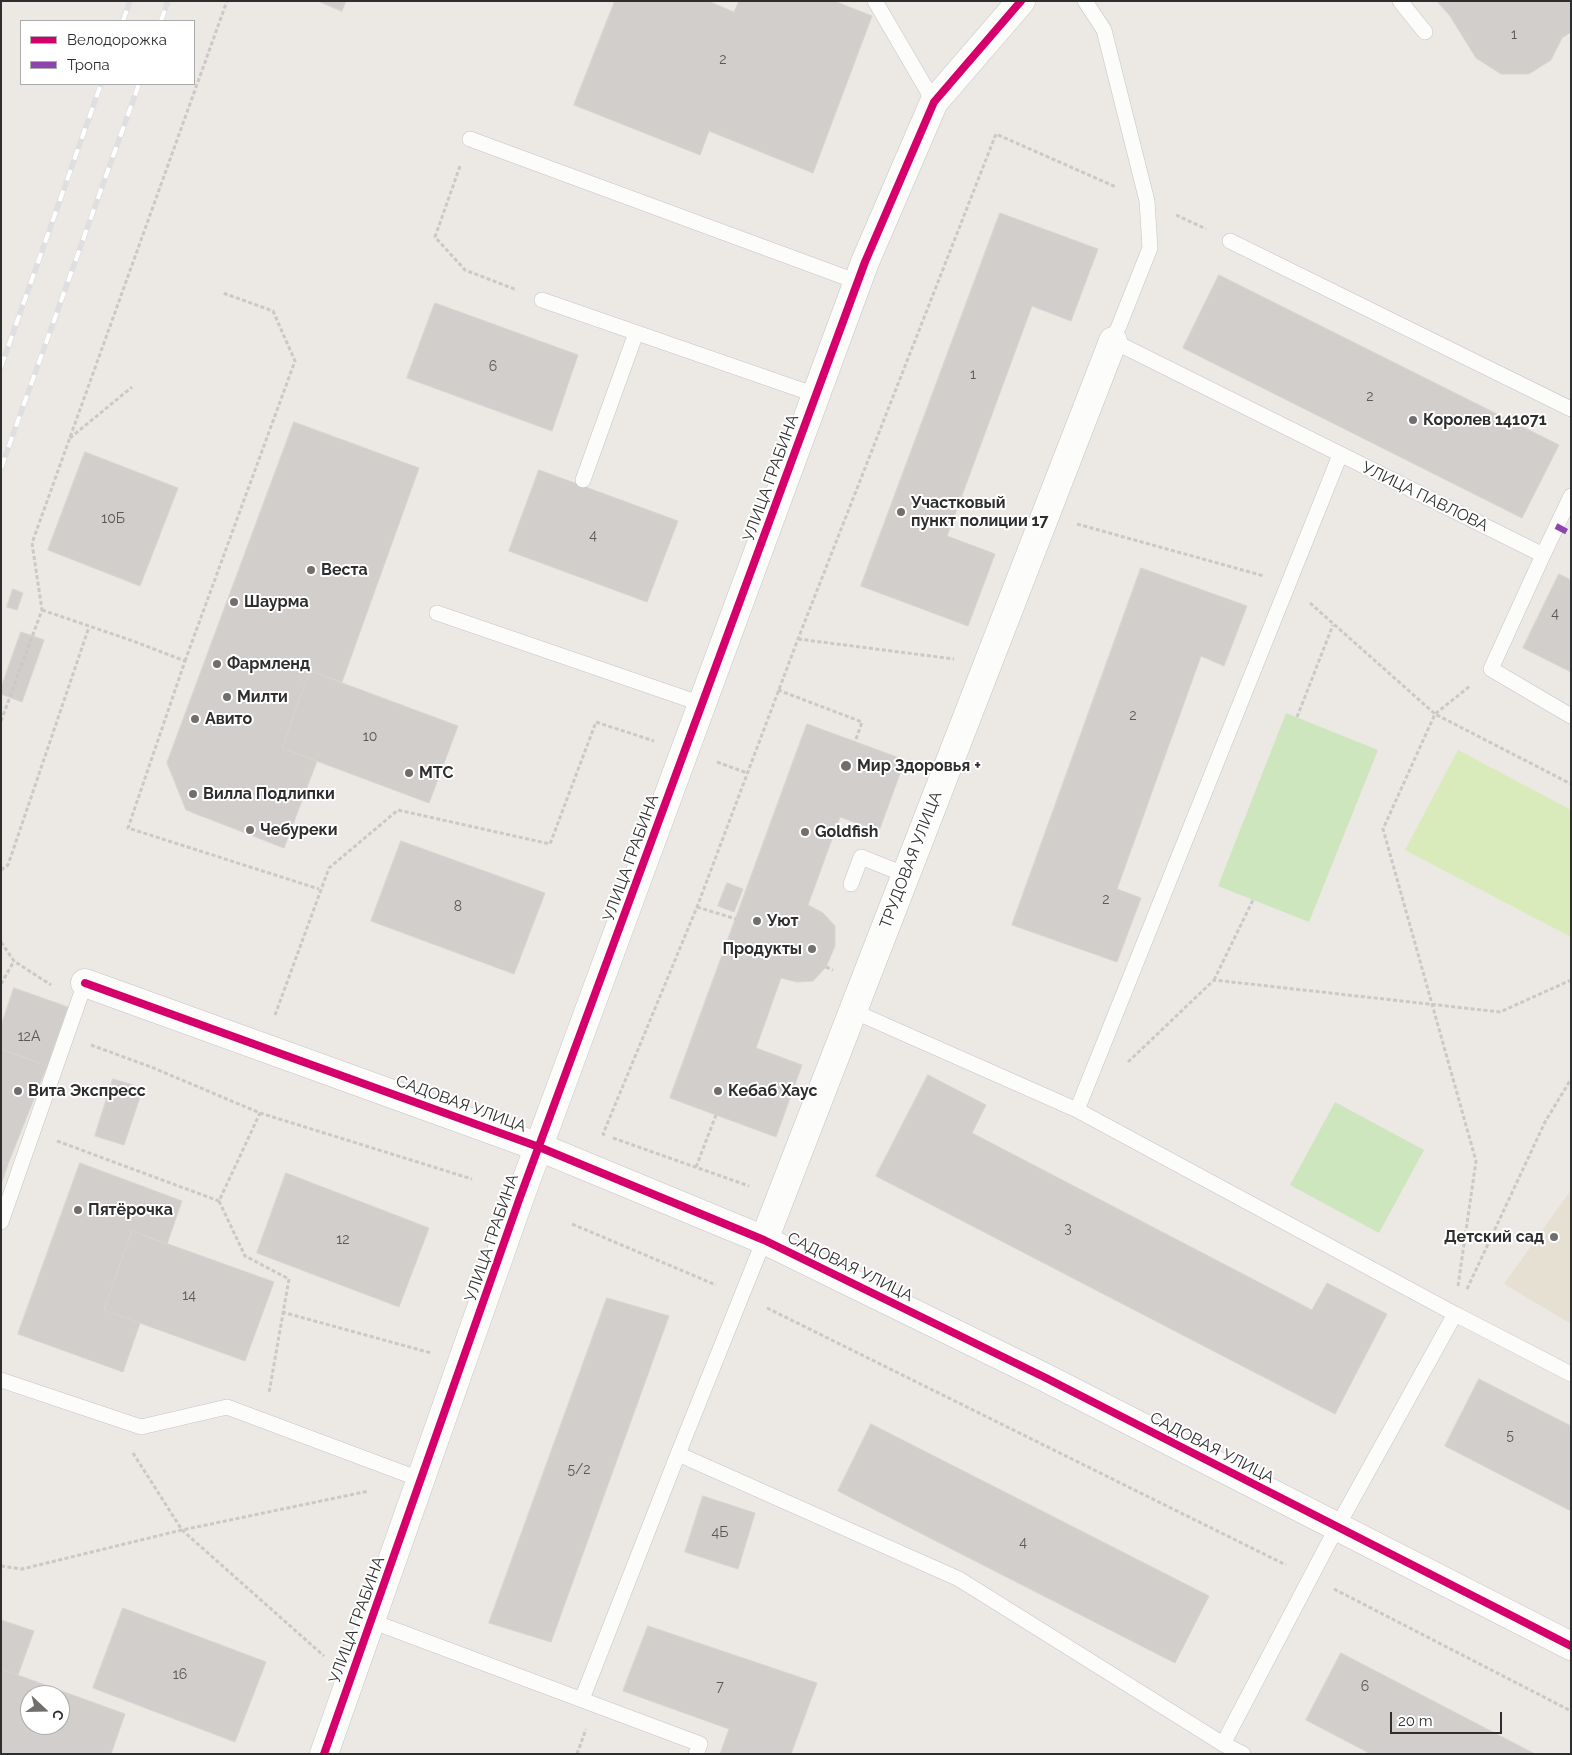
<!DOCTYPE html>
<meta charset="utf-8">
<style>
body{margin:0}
#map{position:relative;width:1572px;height:1755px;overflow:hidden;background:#ece8e4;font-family:Raleway,sans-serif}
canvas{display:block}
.frame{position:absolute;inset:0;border:2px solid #2e2e2e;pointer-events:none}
.legend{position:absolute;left:20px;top:20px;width:175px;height:65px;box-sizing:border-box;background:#fff;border:1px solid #ababab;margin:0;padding:6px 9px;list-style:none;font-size:15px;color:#2e2e2e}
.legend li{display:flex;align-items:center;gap:10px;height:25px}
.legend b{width:25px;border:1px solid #ababab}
.north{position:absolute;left:20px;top:1685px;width:50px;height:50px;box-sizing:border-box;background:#fff;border:1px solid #ababab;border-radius:50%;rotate:111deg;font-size:14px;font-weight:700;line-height:20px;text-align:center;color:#2e2e2e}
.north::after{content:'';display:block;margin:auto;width:18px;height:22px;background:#706f6e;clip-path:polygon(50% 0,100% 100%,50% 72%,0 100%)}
.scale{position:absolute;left:1390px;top:1712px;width:112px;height:22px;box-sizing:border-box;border:2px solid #2e2e2e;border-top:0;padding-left:6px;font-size:15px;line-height:18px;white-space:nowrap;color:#2e2e2e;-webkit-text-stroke:4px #fff;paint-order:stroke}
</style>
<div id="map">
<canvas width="1572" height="1755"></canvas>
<div class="frame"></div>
<ul class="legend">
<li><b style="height:6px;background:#d6006c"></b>Велодорожка</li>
<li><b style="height:6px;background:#8e44ad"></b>Тропа</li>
</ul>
<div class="north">С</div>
<div class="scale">20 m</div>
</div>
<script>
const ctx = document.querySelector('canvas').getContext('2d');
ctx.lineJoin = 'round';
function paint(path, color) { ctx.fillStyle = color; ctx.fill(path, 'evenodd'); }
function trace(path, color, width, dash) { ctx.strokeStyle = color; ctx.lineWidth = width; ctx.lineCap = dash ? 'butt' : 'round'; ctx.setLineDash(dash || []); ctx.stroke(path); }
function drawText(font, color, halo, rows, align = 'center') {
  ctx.font = font + ' Raleway,sans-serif'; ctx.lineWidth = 4; ctx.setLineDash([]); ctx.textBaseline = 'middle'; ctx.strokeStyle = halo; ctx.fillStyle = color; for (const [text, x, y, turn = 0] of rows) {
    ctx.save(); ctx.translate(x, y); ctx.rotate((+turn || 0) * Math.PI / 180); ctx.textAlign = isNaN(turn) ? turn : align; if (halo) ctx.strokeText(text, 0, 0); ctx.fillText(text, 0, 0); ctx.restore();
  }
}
const education = new Path2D(`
 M1571 1190V1324L1504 1284Z`);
const green = new Path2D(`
 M1286 713 1378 750 1309 922 1218 886Z
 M1335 1102 1424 1150 1379 1233 1290 1185Z`);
const pitch = new Path2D(`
 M1458 750 1571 810V937L1405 850Z`);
const building = new Path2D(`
 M318 1H346L342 11Z
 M615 1H708L734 12 739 1H834L872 16 813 173 709 131 700 155 574 105Z
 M1437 1H1571V32L1562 38 1551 60 1529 74H1501L1476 58 1450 16Z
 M1000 213 1098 249 1071 321 1032 306 947 536 995 554 968 626 861 586Z
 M1219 275 1559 445 1522 518 1183 348Z
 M435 303 578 355 552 431 407 378Z
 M294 422 419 468 342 682 310 671 282 748 317 761 284 848 186 810 167 763Z
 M85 452 178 488 140 586 48 550Z
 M539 470 678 521 647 602 509 551Z
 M1141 568 1247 606 1224 666 1201 656 1117 889 1141 898 1117 962 1012 925Z
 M1559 574 1571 580V672L1523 648Z
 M13 589 23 593 17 610 7 607Z
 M21 632 44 640 22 702 1 694V688Z
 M310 671 458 726 429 803 282 748Z
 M807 724 905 760 879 831 840 817 808 905 823 913 835 926V946L826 967 813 981 797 982 781 978 756 1048 802 1065 776 1137 670 1098Z
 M401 841 545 893 514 974 371 921Z
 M727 883 743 889 734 912 718 906Z
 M14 988 68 1007 47 1066 1 1049V1026Z
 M1 1049 47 1066 8 1164 1 1161Z
 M928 1075 986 1105 972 1133 1312 1310 1327 1283 1387 1314 1335 1414 876 1176Z
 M113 1079 143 1088 124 1145 95 1136Z
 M1 1161 8 1164 1 1185Z
 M80 1163 182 1201 167 1244 132 1231 104 1310 140 1323 123 1372 18 1334Z
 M286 1173 429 1228 399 1307 257 1253Z
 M132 1231 274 1282 245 1361 104 1310Z
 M607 1298 669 1316 551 1642 489 1623Z
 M1479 1379 1571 1426V1511L1445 1446Z
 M871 1424 1209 1596 1175 1663 838 1491Z
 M703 1496 755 1513 738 1569 685 1552Z
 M123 1608 266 1662 235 1742 93 1688Z
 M1 1620 34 1631 18 1675 1 1669Z
 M648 1626 817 1683 791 1754H720L729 1729 623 1691Z
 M1341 1653 1535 1754H1371L1306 1720Z
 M1 1669 125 1714 111 1754H1ZM30 1695H60V1725H30Z`);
const path = new Path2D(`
 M460 166 435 237 465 270 517 290
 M1176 215 1206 229
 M70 438 132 387
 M1077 524 1264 576
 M1310 603 1435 714 1571 784
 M42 610 133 641 185 661 128 828 319 889
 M798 639 954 659
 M185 661 295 361 273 311 223 293
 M778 690 862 722 855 742
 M1297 717 1333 625
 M1 721 42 610 32 543 227 1
 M717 762 747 773
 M1 870 8 865 89 627
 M697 907 736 919
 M1 942 14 961 51 985
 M826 967 833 970
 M1214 980 1253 900
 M1 984 14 961
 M275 1015 329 868 398 810 550 844 596 722 654 741
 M91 1045 151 1067 260 1113 472 1179
 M1128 1062 1214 980 1500 1012 1571 980
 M605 1135 603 1134 697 907 798 639 996 134 1116 187
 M613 1138 749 1186
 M57 1141 219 1201 260 1113
 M696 1167 716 1115
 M219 1201 245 1256 289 1279 269 1393
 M572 1224 716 1285
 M1458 1286 1476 1161 1383 829 1435 714 1470 686
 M1467 1289 1545 1122 1571 1079
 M767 1308 1286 1565
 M282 1312 431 1353
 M133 1453 182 1530 324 1656
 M1 1566 22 1569 182 1530 369 1491
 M1334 1589 1571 1711
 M577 1754 586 1729`);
const lane = new Path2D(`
 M875 1 934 102
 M1085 1 1104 30 1147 201 1150 248 1113 341 1543 555 1491 669 1571 716
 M1400 1 1425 32
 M470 139 858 282
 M1230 241 1571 409
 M542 300 816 395
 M583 480 636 333
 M1543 555 1571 496
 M437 613 702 704
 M851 884 861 857 906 875
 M853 1011 1077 1110 1340 455
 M1077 1110 1455 1314 1337 1527 1223 1744 1243 1754
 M1 1222 85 983
 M764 1240 678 1454 959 1579 1223 1744
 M1455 1314 1571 1374
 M1 1380 141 1427 227 1407 422 1480
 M371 1621 700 1744 696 1754
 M582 1699 678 1454`);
const street = new Path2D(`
 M764 1240 1113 341
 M324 1754 519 1200 865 262 934 102 1021 1`);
const secondary = new Path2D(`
 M85 983 539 1147 764 1240 1044 1377 1571 1646`);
const rail = new Path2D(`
 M123 21 130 1
 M161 21 168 1
 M1 367 101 84
 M1 468 139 84`);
const quiet = new Path2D(`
 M1556 526 1571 534`);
const cycleway = new Path2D(`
 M85 983 539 1147 764 1240 1044 1377 1571 1646
 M324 1754 519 1200 865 262 934 102 1021 1`);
const markers = [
 [1413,420,5,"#706f6e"],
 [901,512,5,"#706f6e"],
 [311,570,5,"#706f6e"],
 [234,602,5,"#706f6e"],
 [217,664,5,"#706f6e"],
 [227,697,5,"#706f6e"],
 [195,719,5,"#706f6e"],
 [846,766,6,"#706f6e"],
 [409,773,5,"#706f6e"],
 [193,794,5,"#706f6e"],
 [250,830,5,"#706f6e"],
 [805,832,5,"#706f6e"],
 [757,921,5,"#706f6e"],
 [812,949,5,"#706f6e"],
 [18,1091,5,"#706f6e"],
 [718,1091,5,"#706f6e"],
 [78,1210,5,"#706f6e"],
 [1554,1237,5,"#706f6e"]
];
const numberNames = [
 ["1",1514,35],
 ["2",723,60],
 ["6",493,367],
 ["1",973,375],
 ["2",1370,397],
 ["10Б",113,519],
 ["4",593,536],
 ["4",1555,614],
 ["2",1133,716],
 ["10",370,737],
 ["2",1106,900],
 ["8",458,907],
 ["12А",29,1037],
 ["3",1068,1229],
 ["12",343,1240],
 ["14",189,1296],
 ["5",1510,1436],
 ["5/2",579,1470],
 ["4Б",720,1533],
 ["4",1023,1543],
 ["16",180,1675],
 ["7",720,1687],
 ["6",1365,1687]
];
const poiNames = [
 ["Королев 141071",1423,420],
 ["Участковый",911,503],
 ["пункт полиции 17",911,521],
 ["Веста",321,570],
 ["Шаурма",244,602],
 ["Фармленд",227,664],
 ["Милти",237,697],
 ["Авито",205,719],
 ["Мир Здоровья +",857,766],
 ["МТС",419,773],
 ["Вилла Подлипки",203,794],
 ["Чебуреки",260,830],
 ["Goldfish",815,832],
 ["Уют",767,921],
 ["Продукты",802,949,"right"],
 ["Вита Экспресс",28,1091],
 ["Кебаб Хаус",728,1091],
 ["Пятёрочка",88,1210],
 ["Детский сад",1544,1237,"right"]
];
const streetNames = [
 ["УЛИЦА ГРАБИНА",771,478,-70],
 ["УЛИЦА ПАВЛОВА",1425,497,26],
 ["УЛИЦА ГРАБИНА",631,858,-70],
 ["ТРУДОВАЯ УЛИЦА",911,860,-69],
 ["САДОВАЯ УЛИЦА",461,1104,20],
 ["УЛИЦА ГРАБИНА",492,1238,-71],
 ["САДОВАЯ УЛИЦА",850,1267,26],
 ["САДОВАЯ УЛИЦА",1212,1448,27],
 ["УЛИЦА ГРАБИНА",357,1620,-70]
];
paint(education, '#e6e0d3');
paint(green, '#cee6be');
paint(pitch, '#d9eabb');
paint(building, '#d1cecb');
trace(building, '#d7d4d0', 1);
trace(lane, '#c5c4c5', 16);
trace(street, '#c5c4c5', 29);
trace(secondary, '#c5c4c5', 29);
trace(path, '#c9c9c8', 3, [4, 2.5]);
trace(lane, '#fcfcfb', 15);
trace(street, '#fcfcfb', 28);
trace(secondary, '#fcfcfb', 28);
trace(rail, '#dfdfe1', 5.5);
trace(rail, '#fff', 4, [11]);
trace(quiet, '#8e44ad', 6, [12, 6]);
trace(cycleway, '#d6006c', 8);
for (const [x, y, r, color] of markers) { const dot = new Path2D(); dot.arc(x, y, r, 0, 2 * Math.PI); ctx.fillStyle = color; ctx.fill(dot); trace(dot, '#fff', 2); }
drawText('14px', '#585857', null, numberNames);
drawText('bold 16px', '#2e2e2e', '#fff', poiNames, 'left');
drawText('16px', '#2e2e2e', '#fff', streetNames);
</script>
